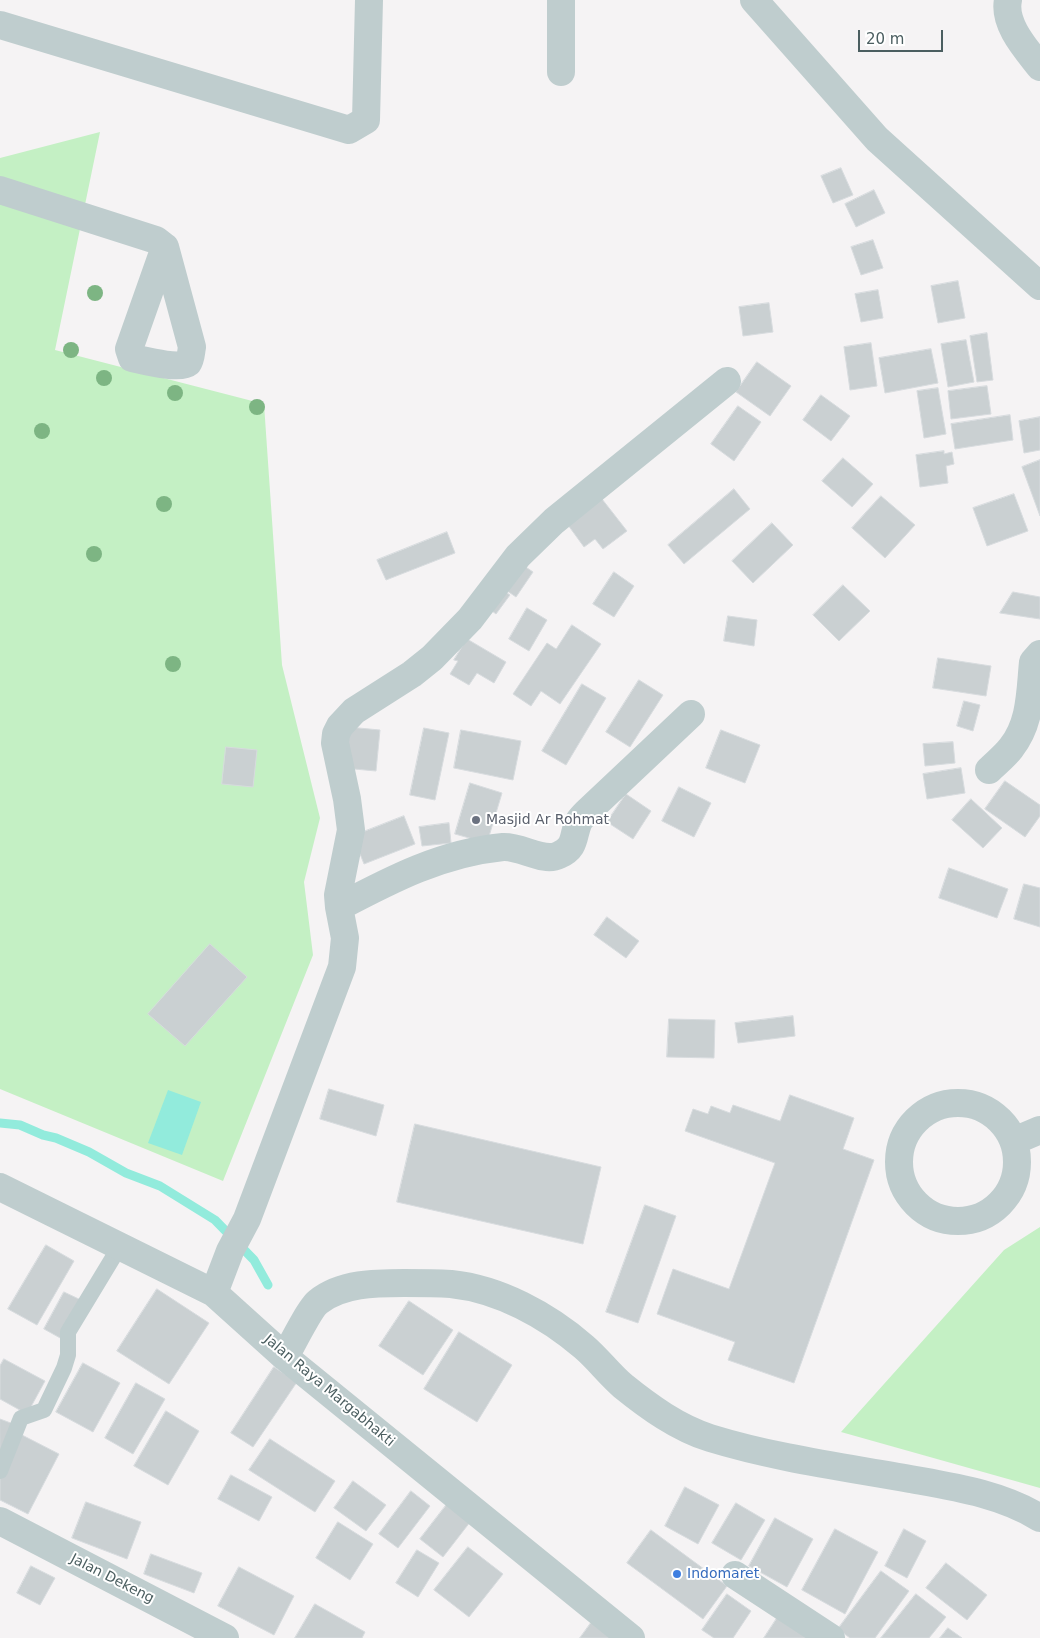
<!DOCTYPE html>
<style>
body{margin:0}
#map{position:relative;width:1040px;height:1638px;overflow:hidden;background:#f5f3f4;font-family:"DejaVu Sans",sans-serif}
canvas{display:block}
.scale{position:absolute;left:858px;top:30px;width:85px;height:22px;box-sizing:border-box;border:2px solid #4b5e60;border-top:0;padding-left:6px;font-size:15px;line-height:18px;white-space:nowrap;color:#4b5e60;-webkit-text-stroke:4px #fff;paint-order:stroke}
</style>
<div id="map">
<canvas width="1040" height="1638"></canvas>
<div class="scale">20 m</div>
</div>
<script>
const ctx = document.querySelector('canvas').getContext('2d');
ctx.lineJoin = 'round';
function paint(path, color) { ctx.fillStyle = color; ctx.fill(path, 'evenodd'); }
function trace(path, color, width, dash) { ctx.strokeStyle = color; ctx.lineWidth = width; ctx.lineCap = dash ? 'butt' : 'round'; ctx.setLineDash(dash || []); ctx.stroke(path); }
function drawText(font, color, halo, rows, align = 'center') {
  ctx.font = font + ' "DejaVu Sans",sans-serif'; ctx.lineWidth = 4; ctx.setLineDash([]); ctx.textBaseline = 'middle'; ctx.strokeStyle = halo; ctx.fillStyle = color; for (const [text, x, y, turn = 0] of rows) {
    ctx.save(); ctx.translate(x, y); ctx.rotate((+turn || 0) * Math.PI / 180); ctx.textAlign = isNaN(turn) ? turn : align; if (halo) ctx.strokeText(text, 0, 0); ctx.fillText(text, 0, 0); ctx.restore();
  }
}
const green = new Path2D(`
 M100 132 55 350 264 404 282 665 320 818 304 882 313 955 223 1181 0 1089V158Z
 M1040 1227V1488L841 1432 1004 1250Z`);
const water = new Path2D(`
 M168 1090 201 1102 182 1155 148 1143Z`);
const stream = new Path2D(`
 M0 1123 20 1125 43 1135 56 1138 89 1152 126 1173 160 1186 215 1220 254 1260 268 1285`);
const building = new Path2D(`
 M841 168 853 195 833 203 821 176Z
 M874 190 885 213 856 227 845 204Z
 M873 240 883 268 861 275 851 247Z
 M958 281 965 318 938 323 931 286Z
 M878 290 883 318 861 322 855 294Z
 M769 303 773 332 743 336 739 307Z
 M987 333 993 380 977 382 970 336Z
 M966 340 974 382 948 387 941 344Z
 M871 343 877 386 850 390 844 347Z
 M931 349 938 383 885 393 879 358Z
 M757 362 791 386 770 416 736 392Z
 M987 386 991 414 951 419 948 391Z
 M938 388 946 434 924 438 917 391Z
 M821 395 850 416 831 441 803 420Z
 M738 406 761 422 734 461 711 444Z
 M1010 415 1013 440 955 449 951 424Z
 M1040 417V450L1024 453 1019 421Z
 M944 451V454L952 452 954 464 946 466 948 483 920 487 916 455Z
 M843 458 873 484 852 507 822 481Z
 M1040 460V516L1022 467Z
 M734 489 750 509 684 564 668 545Z
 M1014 494 1028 531 987 546 973 508Z
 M881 496 915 525 885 558 852 528Z
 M602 499 627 531 603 549 595 539 584 547 568 525Z
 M772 523 793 545 753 583 732 561Z
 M447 532 455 553 386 580 377 560Z
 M517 561 533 572 516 597 500 586Z
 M614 572 634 586 614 617 593 604Z
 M843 585 870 611 839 641 813 615Z
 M501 589 510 595 496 614 488 608Z
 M1013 592 1040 597V619L1000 613Z
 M527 608 547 620 529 651 509 639Z
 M728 616 757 620 754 646 724 641Z
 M572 625 601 644 560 704 541 691 531 706 513 694 547 643 556 649Z
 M467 639 506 662 494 683 477 673 469 685 450 674 458 661 454 660Z
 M938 658 991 666 986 696 933 688Z
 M639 680 663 695 630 747 606 732Z
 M582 684 606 698 566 765 542 751Z
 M964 701 980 705 973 731 957 726Z
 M348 727 380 730 376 771 343 768Z
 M424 728 449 733 435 800 410 795Z
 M461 730 521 741 513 780 454 768Z
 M721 730 760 745 745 783 706 768Z
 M953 742 955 763 925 766 923 744Z
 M226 747 257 750 253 787 222 784Z
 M961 768 965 793 927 799 923 774Z
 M1005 781 1040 805V816L1025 837 985 809Z
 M470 783 502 793 487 843 455 834Z
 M679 787 711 803 694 837 662 821Z
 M626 794 651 811 633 839 607 822Z
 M971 799 1002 828 983 848 952 820Z
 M404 816 415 844 364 864 353 836Z
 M449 823 451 843 422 846 419 827Z
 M949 868 1008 889 997 918 939 898Z
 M1024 884 1040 888V927L1014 919Z
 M607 917 639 941 626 958 594 935Z
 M210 944 247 977 185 1046 148 1014Z
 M793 1016 795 1036 738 1043 735 1023Z
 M669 1019 715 1020 714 1058 667 1057Z
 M329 1089 384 1105 376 1136 320 1119Z
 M790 1095 854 1118 843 1149 874 1160 794 1383 728 1360 735 1342 657 1314 673 1269 729 1289 775 1163 685 1131 693 1109 708 1114 711 1106 730 1113 733 1105 780 1121Z
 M415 1124 601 1167 583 1244 397 1202Z
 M645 1205 676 1216 638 1323 606 1312Z
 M46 1245 74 1261 37 1325 8 1309Z
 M157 1289 209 1323 169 1384 117 1351Z
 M64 1292 83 1301 62 1339 44 1329Z
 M409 1301 453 1330 423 1375 379 1346Z
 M459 1332 512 1365 477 1422 424 1389Z
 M4 1359 45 1381 27 1414 0 1399V1366Z
 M83 1363 120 1383 93 1432 56 1412Z
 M274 1367 297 1382 253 1447 231 1433Z
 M136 1383 165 1399 133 1454 105 1438Z
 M166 1411 199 1431 168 1485 134 1466Z
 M0 1419 16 1425 0 1466Z
 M22 1435 59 1454 28 1514 0 1500V1478Z
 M270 1439 335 1481 315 1512 249 1470Z
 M231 1475 272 1497 259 1521 218 1499Z
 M353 1481 386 1505 366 1531 334 1508Z
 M685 1487 719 1505 698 1544 665 1526Z
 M411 1491 430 1506 398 1548 379 1534Z
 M451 1499 474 1517 443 1557 420 1539Z
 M86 1502 141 1522 127 1559 72 1538Z
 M736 1503 765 1520 741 1560 712 1543Z
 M775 1518 813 1539 787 1587 749 1566Z
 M338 1522 373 1544 350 1580 316 1558Z
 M835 1529 878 1552 845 1614 802 1590Z
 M904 1529 926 1541 907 1578 885 1566Z
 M651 1530 727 1586 703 1619 627 1563Z
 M468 1547 503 1574 469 1617 434 1590Z
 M417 1550 439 1563 418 1597 396 1583Z
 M151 1554 202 1573 194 1593 144 1574Z
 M946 1563 987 1595 967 1620 926 1588Z
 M31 1566 55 1578 40 1605 17 1593Z
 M239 1567 294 1596 274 1635 218 1606Z
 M881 1571 909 1591 875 1638H850L838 1629Z
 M727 1594 751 1611 733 1638H714L702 1630Z
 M916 1594 946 1617 929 1638H881Z
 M315 1604 365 1632 362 1638H295Z
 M781 1612 812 1638H764Z
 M596 1616 614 1638H580Z
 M948 1628 962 1638H940Z`);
const service = new Path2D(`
 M0 1471 21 1418 44 1410 64 1368 68 1355V1332L120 1246`);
const minor = new Path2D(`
 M561 0V72
 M754 0 877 139 1040 286
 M1008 0C1003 24 1026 49 1040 67
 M0 25 349 130 366 120 369 0
 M0 190 156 240 165 247 192 347C191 352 191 359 188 363 180 370 142 360 132 358L129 349 165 247
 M989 770C996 763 1005 756 1011 748 1031 723 1030 692 1033 662L1040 654
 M339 907C392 879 442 853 503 847 522 846 543 863 559 855 577 847 572 836 579 821 581 818 584 815 587 812L691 714
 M899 1162a59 59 0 1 1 118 0a59 59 0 1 1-118 0Z
 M1014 1141 1040 1130
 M0 1187 214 1293 285 1357 631 1638
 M214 1293 230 1251 247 1219 342 967 345 938 339 907 338 895 351 830 347 799 335 743 336 734 340 726 354 711 412 674 432 658 470 619 518 556 554 521 727 381
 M285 1357C291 1346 310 1308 318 1302 341 1283 376 1283 404 1283 419 1283 435 1283 451 1284 499 1289 547 1315 584 1347 598 1359 609 1374 623 1386 649 1407 678 1428 710 1438 775 1458 843 1467 910 1479 954 1487 1001 1494 1040 1518
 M0 1521 225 1638
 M735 1575 831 1638`);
const trees = [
 [95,293],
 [71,350],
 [104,378],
 [175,393],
 [257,407],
 [42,431],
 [164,504],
 [94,554],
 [173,664]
];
const markers = [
 [476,820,5,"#6b7280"],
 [677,1574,5,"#3f7fe0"]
];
const worshipNames = [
 ["Masjid Ar Rohmat",486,820]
];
const streetNames = [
 ["Jalan Raya Margabhakti",329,1391,40],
 ["Jalan Dekeng",112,1579,27]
];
const shopNames = [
 ["Indomaret",687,1574]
];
paint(green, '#c4f0c4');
paint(water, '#92ebdc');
trace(stream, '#92ebdc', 9);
paint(building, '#cad0d2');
trace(building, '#d7dbde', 1);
trace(service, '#bfcdce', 16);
trace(minor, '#bfcdce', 28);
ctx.fillStyle = '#7db583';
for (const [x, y] of trees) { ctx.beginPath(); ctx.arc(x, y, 8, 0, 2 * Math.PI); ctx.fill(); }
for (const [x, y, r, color] of markers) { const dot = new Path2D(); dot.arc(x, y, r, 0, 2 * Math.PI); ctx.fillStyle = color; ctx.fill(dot); trace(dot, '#fff', 2); }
drawText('14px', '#5b616d', '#fff', worshipNames, 'left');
drawText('14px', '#4b5e60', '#fff', streetNames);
drawText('14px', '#366cbe', '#fff', shopNames, 'left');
</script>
